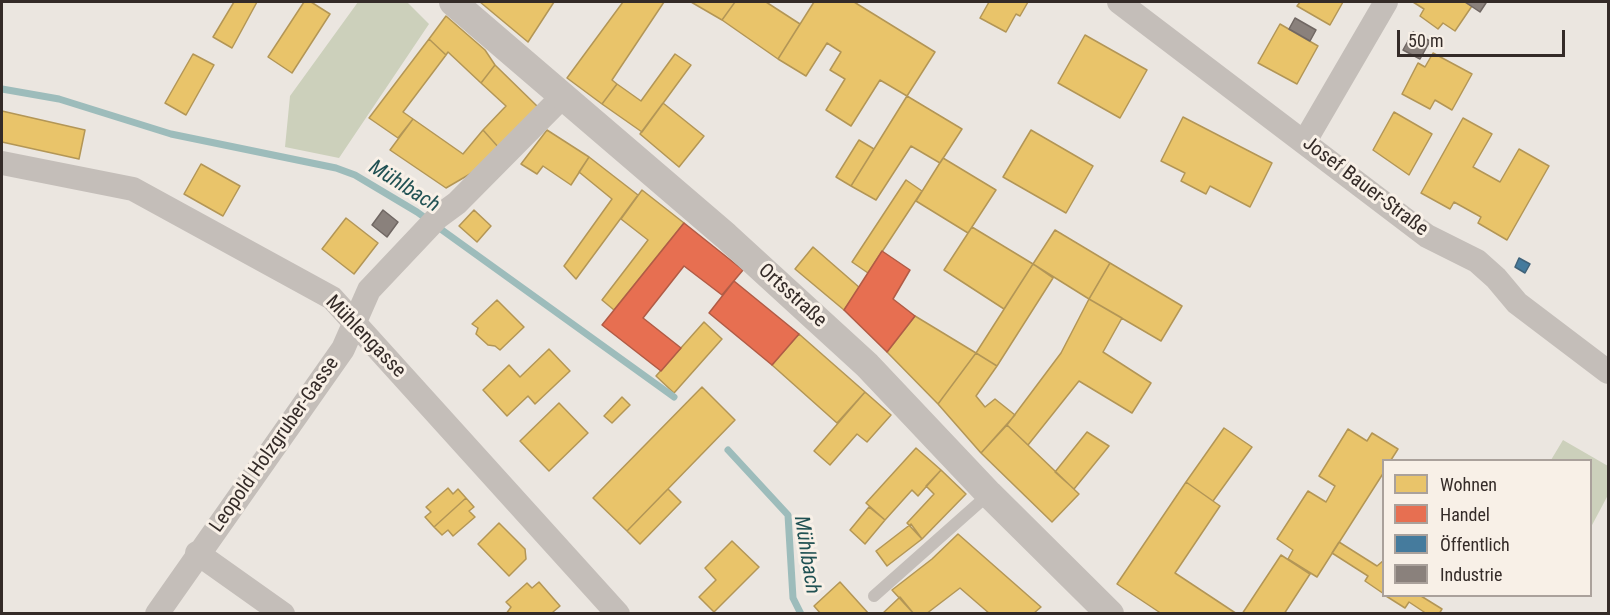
<!DOCTYPE html>
<meta charset="utf-8">
<style>
body{margin:0}
#map{position:relative;width:1610px;height:615px;overflow:hidden;background:#ebe6e0;font-family:"Roboto Condensed",sans-serif}
canvas{display:block}
.frame{position:absolute;inset:0;border:3px solid #342b28;pointer-events:none}
.legend{position:absolute;left:1382px;top:459px;width:210px;height:138px;box-sizing:border-box;background:#f8f0e7;border:2px solid #aaa19b;margin:0;padding:8px 10px;list-style:none;font-size:18px;color:#342b28}
.legend li{display:flex;align-items:center;gap:12px;height:30px}
.legend b{width:30px;border:2px solid #aaa19b}
.scale{position:absolute;left:1397px;top:30px;width:168px;height:27px;box-sizing:border-box;border:3px solid #342b28;border-top:0;padding-left:8px;font-size:18px;line-height:21px;white-space:nowrap;color:#342b28;-webkit-text-stroke:4px #f8f0e7;paint-order:stroke}
</style>
<div id="map">
<canvas width="1610" height="615"></canvas>
<div class="frame"></div>
<ul class="legend">
<li><b style="height:16px;background:#e9c46a"></b>Wohnen</li>
<li><b style="height:16px;background:#e76f51"></b>Handel</li>
<li><b style="height:16px;background:#457b9d"></b>Öffentlich</li>
<li><b style="height:16px;background:#8a817c"></b>Industrie</li>
</ul>
<div class="scale">50 m</div>
</div>
<script>
const ctx = document.querySelector('canvas').getContext('2d');
ctx.lineJoin = 'round';
function paint(path, color) { ctx.fillStyle = color; ctx.fill(path, 'evenodd'); }
function trace(path, color, width, dash) { ctx.strokeStyle = color; ctx.lineWidth = width; ctx.lineCap = dash ? 'butt' : 'round'; ctx.setLineDash(dash || []); ctx.stroke(path); }
function drawText(font, color, halo, rows, align = 'center') {
  ctx.font = font + ' "Roboto Condensed",sans-serif'; ctx.lineWidth = 6; ctx.setLineDash([]); ctx.textBaseline = 'middle'; ctx.strokeStyle = halo; ctx.fillStyle = color; for (const [text, x, y, turn = 0] of rows) {
    ctx.save(); ctx.translate(x, y); ctx.rotate((+turn || 0) * Math.PI / 180); ctx.textAlign = isNaN(turn) ? turn : align; if (halo) ctx.strokeText(text, 0, 0); ctx.fillText(text, 0, 0); ctx.restore();
  }
}
const green = new Path2D(`
 M358 2H407L429 24 339 158 285 147 290 96Z
 M1563 440 1608 466V495L1591 527 1590 460H1551Z`);
const homes = new Path2D(`
 M234 2H257L232 48 213 37Z
 M304 2H311L330 14 292 73 268 57Z
 M480 2H554L528 42Z
 M623 2H664L612 80 617 84 602 104 567 78Z
 M691 2H735L722 20Z
 M735 2H766L800 24 778 59 722 20Z
 M814 2H854L935 52 907 96 880 80 851 126 826 110 845 79 830 70 841 52 827 43 806 76 778 59Z
 M989 2H1028L1020 16 1016 14 1006 32 980 18Z
 M1300 2H1343L1330 25 1297 6Z
 M1413 2H1465L1472 6 1455 31 1443 23 1438 29 1420 16 1424 9Z
 M446 16 485 50 495 65 481 83 448 52 446 55 429 39Z
 M1280 24 1318 46 1297 84 1258 63Z
 M1085 35 1147 70 1120 118 1058 83Z
 M429 39 446 55 403 112 413 119 398 138 369 118Z
 M1433 53 1472 74 1452 110 1435 100 1430 109 1402 94 1418 63 1425 67Z
 M193 54 214 65 186 115 165 103Z
 M675 54 691 65 642 132 602 104 617 84 641 101Z
 M495 65 538 107 500 149 483 130 506 106 481 83Z
 M907 96 962 129 940 163 911 146 876 200 851 186Z
 M663 103 704 136 679 167 640 134Z
 M2 111 85 130 79 159 2 142Z
 M1394 112 1432 134 1409 175 1373 150Z
 M1183 117 1272 163 1250 207 1210 186 1206 194 1181 181 1185 173 1161 161Z
 M1463 118 1492 134 1473 167 1500 182 1519 149 1549 166 1507 240 1478 223 1481 217 1454 202 1450 209 1421 193Z
 M413 119 463 154 483 130 500 149 482 167 446 188 390 150Z
 M547 130 589 157 571 185 543 166 537 174 521 164Z
 M1031 130 1093 166 1066 213 1003 177Z
 M859 140 874 149 851 186 836 177Z
 M589 157 638 195 576 279 564 266 612 199 579 172Z
 M943 158 996 190 968 233 916 201Z
 M201 164 240 186 223 216 184 194Z
 M906 180 922 191 868 273 852 262Z
 M642 190 684 223 614 310 602 300 648 240 621 219Z
 M474 210 491 226 477 242 459 226Z
 M346 218 378 243 354 274 322 249Z
 M972 227 1033 264 1004 309 944 270Z
 M1055 230 1110 263 1089 299 1033 264Z
 M813 247 860 288 844 310 795 269Z
 M1110 263 1182 306 1161 341 1089 299Z
 M1033 264 1053 278 997 366 976 353Z
 M1089 299 1122 318 1103 352 1151 383 1132 413 1079 381 1028 445 1007 425 1061 353Z
 M497 300 524 327 500 350 495 346 488 345 476 334 478 328 472 324Z
 M915 316 976 353 938 404 887 352Z
 M704 322 722 339 674 393 656 376Z
 M799 334 865 392 837 423 772 365Z
 M549 349 570 371 535 404 528 396 507 416 483 390 509 365 520 377Z
 M976 353 997 366 976 396 985 407 995 399 1015 415 981 453 938 404Z
 M702 387 735 420 627 531 593 498Z
 M865 392 891 415 867 442 857 434 830 465 814 451Z
 M622 397 630 405 612 423 604 416Z
 M559 403 588 433 549 471 520 441Z
 M1007 425 1079 494 1052 522 981 453Z
 M1224 428 1252 447 1213 501 1186 482Z
 M1348 429 1367 441 1372 433 1398 449 1391 460H1384V472L1317 577 1288 559 1293 550 1277 539 1308 491 1326 502 1335 486 1319 476Z
 M1087 432 1109 446 1074 489 1055 472Z
 M916 448 941 470 918 496 912 490 885 520 866 503Z
 M941 470 966 494 922 539 907 523 934 494 926 486Z
 M1186 482 1220 506 1175 573 1237 614H1162L1117 584Z
 M448 488 453 494 458 489 466 498 434 527 425 517 431 512 426 507Z
 M668 489 681 502 640 544 627 531Z
 M466 498 474 507 469 511 475 517 453 536 448 530 442 535 434 527Z
 M869 507 885 520 865 544 850 530Z
 M499 523 525 549 526 559 509 576 478 544Z
 M911 524 922 539 887 566 876 551Z
 M958 534 1041 607 1033 614H990L960 588 926 614H914L892 590 932 559Z
 M732 541 759 567 714 612 699 597 716 580 705 568Z
 M1339 542 1377 566 1384 560V594L1365 581 1368 576 1332 553Z
 M1281 555 1310 574 1284 614H1242Z
 M539 582 560 606 553 612 555 614H506L511 607 506 602 527 583 532 588Z
 M840 582 869 614H821L814 606Z
 M1386 596H1421L1442 609 1439 614H1427L1409 602 1405 608Z
 M900 597 914 614H882Z`);
const shops = new Path2D(`
 M684 223 743 270 722 295 684 266 643 318 681 348 661 371 602 325Z
 M882 251 910 270 893 299 915 316 887 352 844 310Z
 M734 281 799 334 772 365 709 313Z`);
const public = new Path2D(`
 M1519 258 1530 264 1525 273 1515 267Z`);
const industry = new Path2D(`
 M1465 2H1484L1486 3 1480 12Z
 M1295 18 1316 30 1310 41 1289 29Z
 M1413 32 1430 41 1420 59 1403 50Z
 M383 210 398 222 387 237 372 225Z`);
const stream = new Path2D(`
 M2 89 59 99 171 134 336 168 355 175 417 212 674 397
 M728 450 788 515 793 598 801 614`);
const service = new Path2D(`
 M874 596 989 494`);
const minor = new Path2D(`
 M1119 2 1427 236 1477 261 1496 278 1517 303 1608 372
 M1305 141 1386 2
 M2 163 133 189 332 298 618 614
 M197 553 283 614
 M157 614 343 349 369 290 438 217 457 203 564 95`);
const tertiary = new Path2D(`
 M453 2 726 236 867 365 989 494 1110 614`);
const streetNames = [
 ["Josef Bauer-Straße",1365,187,37],
 ["Ortsstraße",792,296,42],
 ["Mühlengasse",365,337,46],
 ["Leopold Holzgruber-Gasse",275,445,-55]
];
const waterNames = [
 ["Mühlbach",404,187,32],
 ["Mühlbach",806,555,81]
];
paint(green, '#ccd0bb');
paint(homes, '#e9c46a');
trace(homes, '#b39656', 1.5);
paint(shops, '#e76f51');
trace(shops, '#b15b45', 1.5);
paint(public, '#457b9d');
trace(public, '#40637a', 1.5);
paint(industry, '#8a817c');
trace(industry, '#706763', 1.5);
trace(stream, '#9dbcbb', 7);
trace(service, '#c4beb9', 12);
trace(minor, '#c4beb9', 24);
trace(tertiary, '#c4beb9', 28);
drawText('20px', '#342b28', '#f8f0e7', streetNames);
drawText('italic 21px', '#205153', '#f8f0e7', waterNames);
</script>
